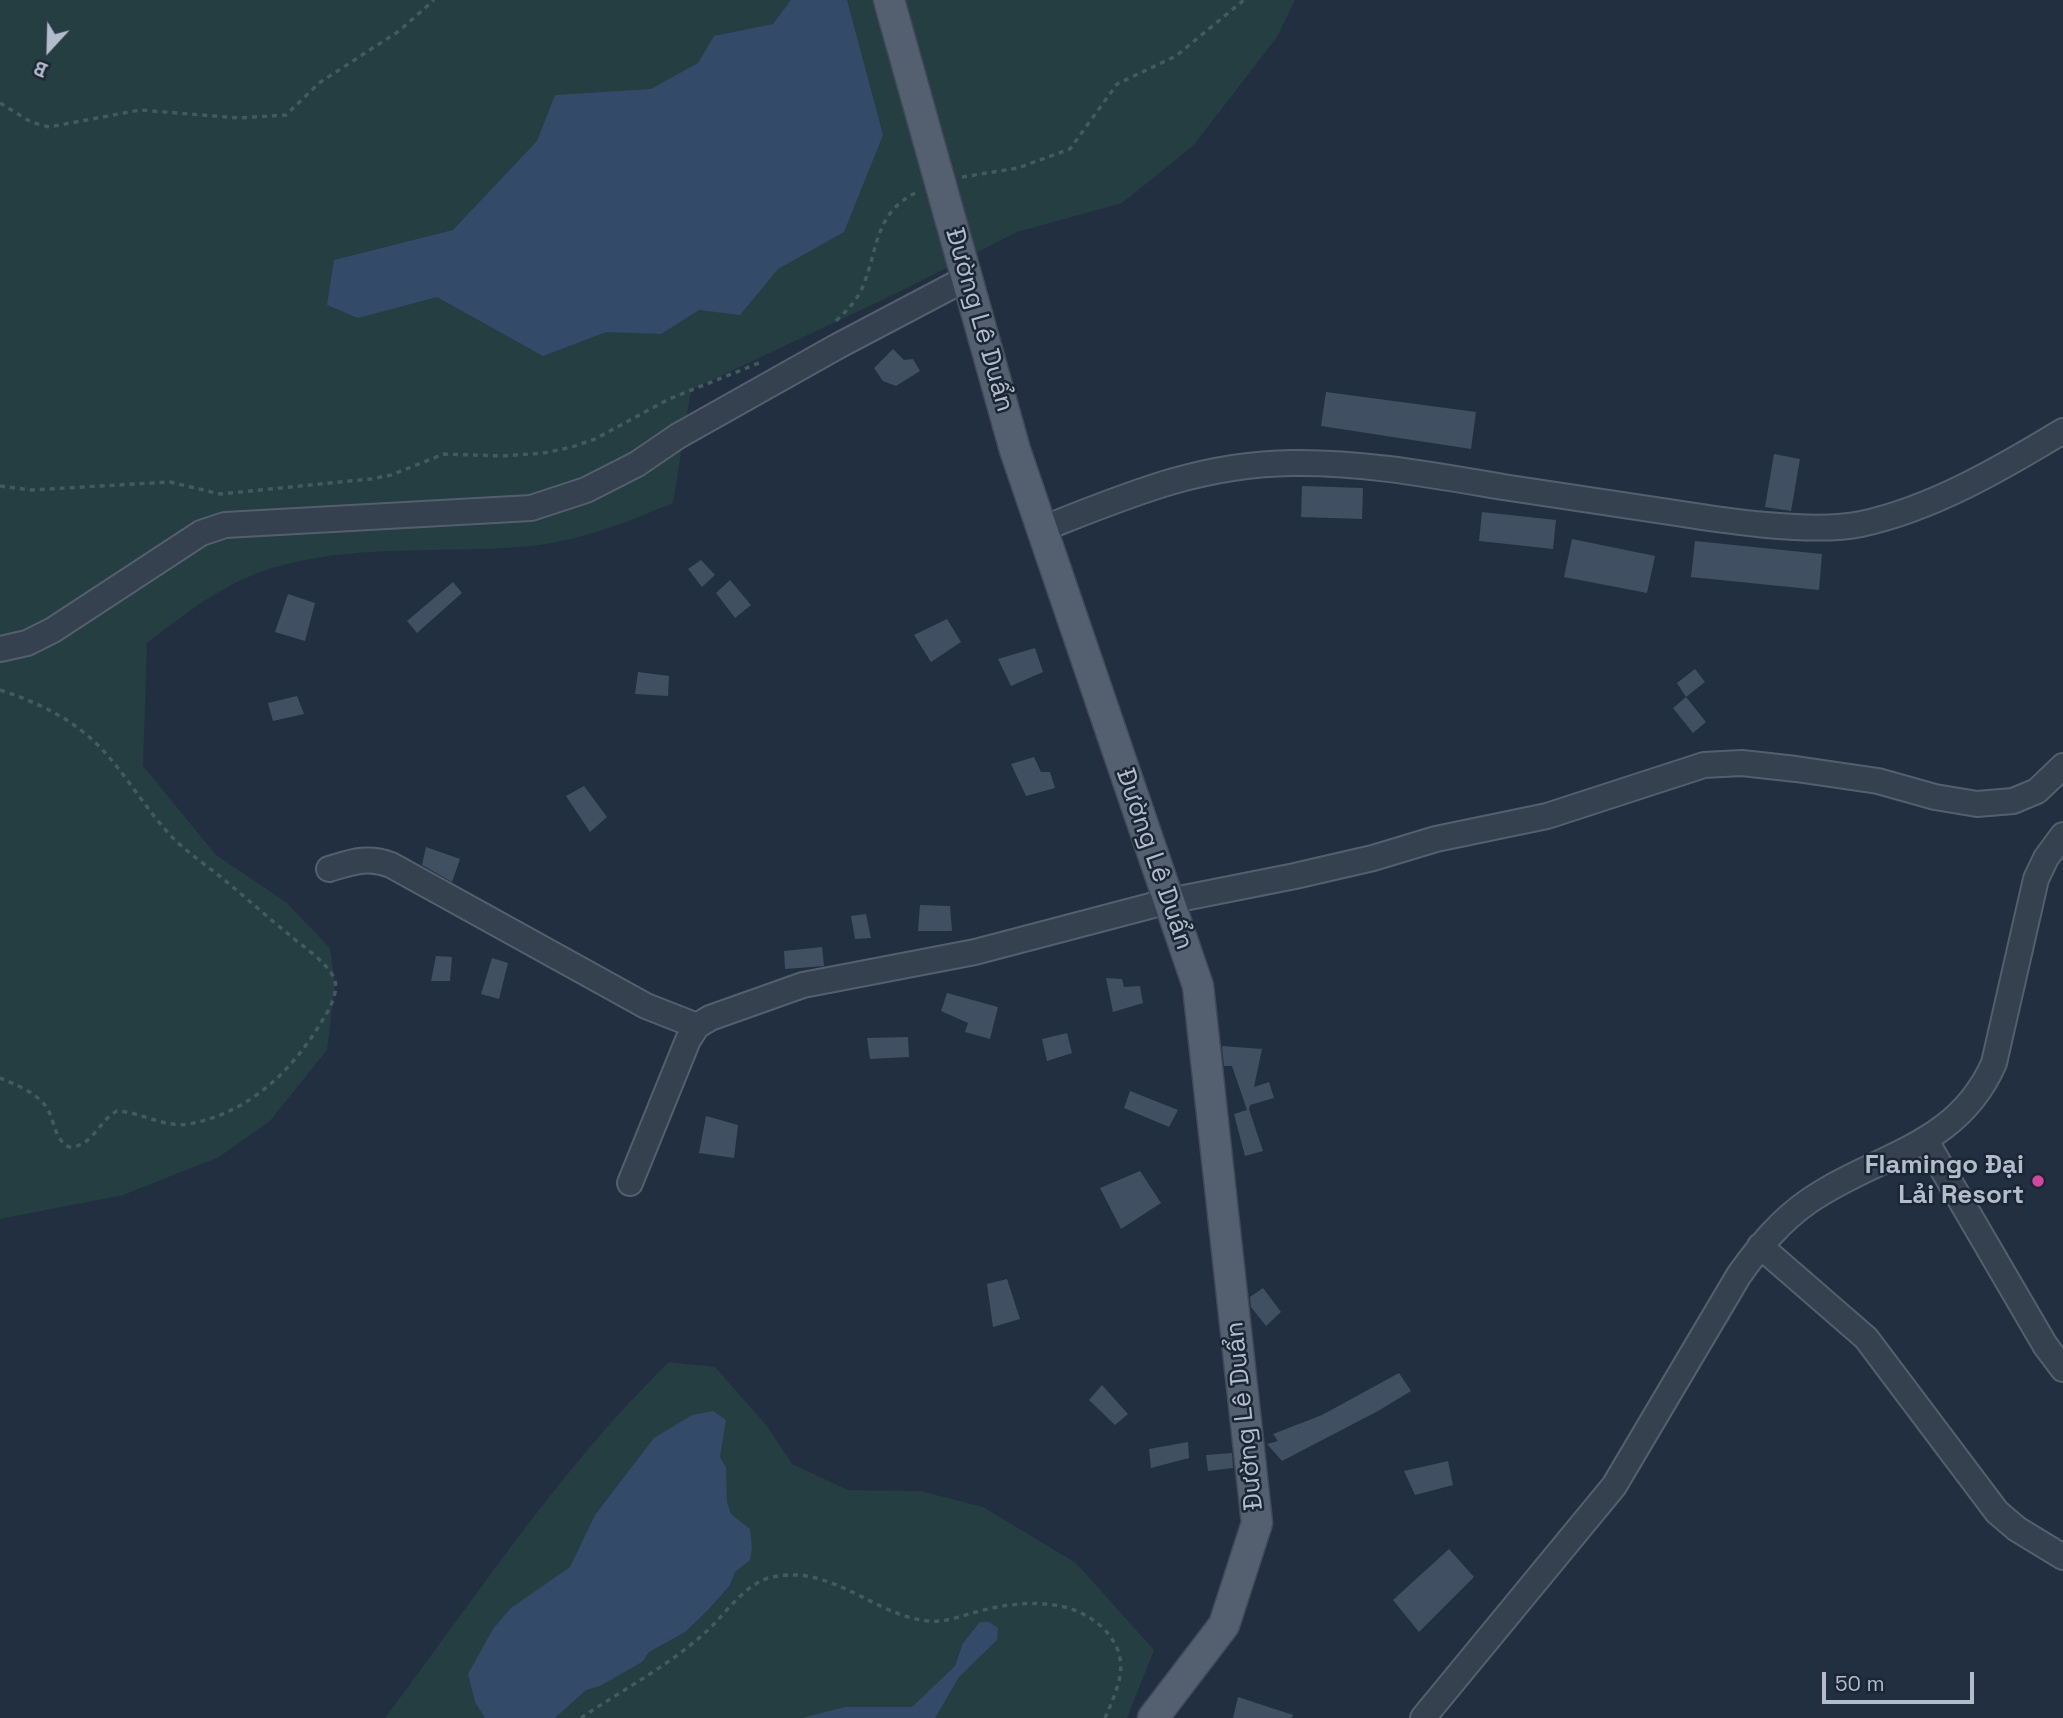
<!DOCTYPE html>
<meta charset="utf-8">
<style>
body{margin:0}
#map{position:relative;width:2063px;height:1718px;overflow:hidden;background:#222f41;font-family:"Space Grotesk",sans-serif}
canvas{display:block}
.north{position:absolute;left:14px;top:14px;width:70px;height:70px;-webkit-text-stroke:5px #1b2635;paint-order:stroke;rotate:202deg;font-size:19px;font-weight:700;line-height:28px;text-align:center;color:#b3bccb}
.north::after{content:'';display:block;margin:auto;width:24px;height:32px;background:#b3bccb;clip-path:polygon(50% 0,100% 100%,50% 72%,0 100%)}
.scale{position:absolute;left:1822px;top:1672px;width:152px;height:32px;box-sizing:border-box;border:4px solid #b3bccb;border-top:0;padding-left:9px;font-size:21px;line-height:24px;white-space:nowrap;color:#b3bccb;-webkit-text-stroke:5px #1b2635;paint-order:stroke}
</style>
<div id="map">
<canvas width="2063" height="1718"></canvas>
<div class="north">B</div>
<div class="scale">50 m</div>
</div>
<script>
const ctx = document.querySelector('canvas').getContext('2d');
ctx.lineJoin = 'round';
function paint(path, color) { ctx.fillStyle = color; ctx.fill(path, 'evenodd'); }
function trace(path, color, width, dash) { ctx.strokeStyle = color; ctx.lineWidth = width; ctx.lineCap = dash ? 'butt' : 'round'; ctx.setLineDash(dash || []); ctx.stroke(path); }
function drawText(font, color, halo, rows, align = 'center') {
  ctx.font = font + ' "Space Grotesk",sans-serif'; ctx.lineWidth = 5; ctx.setLineDash([]); ctx.textBaseline = 'middle'; ctx.strokeStyle = halo; ctx.fillStyle = color; for (const [text, x, y, turn = 0] of rows) {
    ctx.save(); ctx.translate(x, y); ctx.rotate((+turn || 0) * Math.PI / 180); ctx.textAlign = isNaN(turn) ? turn : align; if (halo) ctx.strokeText(text, 0, 0); ctx.fillText(text, 0, 0); ctx.restore();
  }
}
const green = new Path2D(`
 M0 0H1295L1277 37 1193 146 1122 203 1017 232 899 292 691 390 673 503C627 522 580 541 530 546 439 555 342 541 255 574 215 590 181 617 147 643L143 766 216 855 286 902 330 948 335 984 327 1050 270 1121 219 1157 123 1195 0 1219Z
 M669 1362 715 1367 767 1426 792 1464 848 1490 920 1491 983 1507 1076 1563 1154 1650 1127 1718H385C476 1597 560 1468 669 1362Z`);
const water = new Path2D(`
 M791 0H847L883 135 844 232 778 269 740 315 699 310 661 334 606 332 543 356 437 297 358 318 327 305 334 260 453 230 537 141 555 95 651 89 698 63 714 36 773 24Z
 M713 1411 726 1420 720 1457 726 1468 727 1502 731 1514 750 1529 752 1548 750 1560 735 1572 730 1585 708 1610 685 1632 649 1652 642 1662 600 1686 586 1690 555 1718H485L475 1702 468 1674 493 1629 511 1608 570 1567 595 1515 654 1438 692 1415Z
 M980 1622H989L998 1628 997 1640 959 1677 935 1718H802L845 1707H912L955 1666 963 1643Z`);
const building = new Path2D(`
 M893 349 904 360 913 359 920 371 896 386 883 381 874 368Z
 M1326 392 1476 412 1471 449 1321 426Z
 M1774 454 1800 459 1791 511 1765 507Z
 M1302 486 1363 488 1362 519 1301 517Z
 M1482 512 1556 520 1553 549 1479 541Z
 M1572 539 1655 556 1647 593 1564 577Z
 M1695 541 1822 554 1819 590 1691 577Z
 M701 560 715 575 702 587 688 569Z
 M730 580 751 605 735 618 716 593Z
 M453 582 462 593 417 633 407 621Z
 M288 594 315 603 305 641 275 632Z
 M947 619 961 642 931 662 914 635Z
 M1035 648 1043 672 1011 686 998 659Z
 M1695 669 1705 682 1686 697 1677 683Z
 M638 672 669 676 668 696 635 694Z
 M297 696 304 714 273 721 268 703Z
 M1686 697 1706 722 1693 733 1673 708Z
 M1034 757 1041 772H1050L1055 788 1026 796 1011 764Z
 M584 786 607 817 590 832 566 796Z
 M426 847 460 859 452 882 422 865Z
 M920 905 950 906 952 931H918Z
 M866 914 871 938 855 939 851 916Z
 M822 947 824 966 785 969 784 951Z
 M436 956 452 957 450 981H431Z
 M492 958 508 963 499 999 481 994Z
 M1106 978 1122 979 1124 987 1140 986 1143 1003 1113 1012Z
 M947 993 998 1007 990 1039 965 1032 968 1023 941 1011Z
 M1067 1033 1072 1053 1047 1061 1042 1039Z
 M908 1037 909 1057 870 1059 867 1038Z
 M1222 1046 1262 1049 1254 1087 1269 1082 1274 1098 1250 1105 1249 1109 1263 1151 1245 1156 1234 1114 1247 1110 1232 1066H1224Z
 M1130 1091 1178 1110 1169 1127 1124 1108Z
 M706 1116 738 1125 734 1158 699 1153Z
 M1140 1171 1161 1203 1121 1229 1100 1188Z
 M1007 1279 1020 1319 993 1327 987 1284Z
 M1263 1288 1281 1312 1266 1326 1251 1307 1250 1297Z
 M1399 1373 1411 1391 1378 1411 1282 1461 1267 1444 1278 1441 1273 1434 1322 1415Z
 M1102 1385 1128 1414 1115 1425 1089 1400Z
 M1188 1442 1189 1458 1151 1468 1149 1449Z
 M1232 1453 1233 1468 1208 1471 1206 1455Z
 M1448 1461 1453 1485 1415 1495 1404 1471Z
 M1449 1549 1474 1577 1419 1632 1393 1600Z
 M1238 1697 1293 1715 1292 1718H1233Z`);
const path = new Path2D(`
 M0 103 31 122 49 127 140 110 239 118 286 115 319 83 399 31 434 0
 M962 177 1018 168 1070 149 1117 84 1176 56 1244 0
 M836 321C847 310 857 301 863 286 879 247 874 212 919 191
 M0 486 31 490 170 482 220 494 371 479 391 475 444 454 502 456 544 453 572 447 595 439 669 399 759 363
 M0 690C33 701 61 713 88 736 120 763 143 807 173 838 188 853 206 865 222 878 244 896 265 915 287 933 301 945 324 960 333 976 341 989 329 1010 322 1021 292 1071 249 1113 189 1124 164 1128 141 1112 117 1111 98 1121 93 1147 69 1147 52 1138 56 1118 44 1104 34 1092 15 1084 0 1078
 M581 1718C625 1688 678 1661 715 1623 731 1606 749 1582 772 1577 832 1564 873 1615 928 1621 946 1623 963 1615 980 1611 1021 1600 1073 1597 1105 1630 1132 1660 1119 1685 1105 1718`);
const minor = new Path2D(`
 M1042 529C1126 496 1199 464 1292 463 1363 462 1432 475 1503 487 1560 496 1618 504 1676 513 1726 521 1813 534 1861 524 1932 509 2002 468 2063 431
 M0 649 27 643 53 630 201 533 225 525 531 508 586 490 637 464 678 436 838 346 967 278
 M329 869C352 862 368 856 391 865L646 1006 697 1026
 M1926 1141 2045 1345 2063 1369
 M630 1183 688 1040 697 1026 710 1018 803 985 975 952 1169 901 1295 876 1373 858 1436 839 1547 816 1704 765 1742 763 1796 769 1878 781 1935 797 1977 804 2013 801 2037 791 2063 766
 M1760 1246 1866 1338 1997 1512 2017 1529 2063 1557
 M1423 1718 1614 1486 1739 1275C1759 1247 1780 1221 1809 1201 1877 1154 1957 1148 1994 1063L2036 879 2046 858 2063 835`);
const major = new Path2D(`
 M889 0 1015 450 1198 986 1257 1523 1224 1625 1153 1718`);
const markers = [
 [2038,1181,7,"#d1479c"]
];
const streetNames = [
 ["Đường Lê Duẩn",979,320,74],
 ["Đường Lê Duẩn",1154,859,71],
 ["Đường Lê Duẩn",1245,1416,-96]
];
const poiNames = [
 ["Flamingo Đại",2024,1166],
 ["Lải Resort",2024,1196]
];
paint(green, '#243e42');
paint(water, '#344a69');
paint(building, '#414f63');
trace(minor, '#545f6e', 28);
trace(major, '#404a59', 33);
trace(path, '#425b5e', 3.5, [5, 5]);
trace(minor, '#364150', 24);
trace(major, '#546070', 30);
for (const [x, y, r, color] of markers) { const dot = new Path2D(); dot.arc(x, y, r, 0, 2 * Math.PI); ctx.fillStyle = color; ctx.fill(dot); trace(dot, '#1b2635', 2.5); }
drawText('26px', '#b3bccb', '#1b2635', streetNames);
drawText('bold 26px', '#b3bccb', '#1b2635', poiNames, 'right');
</script>
